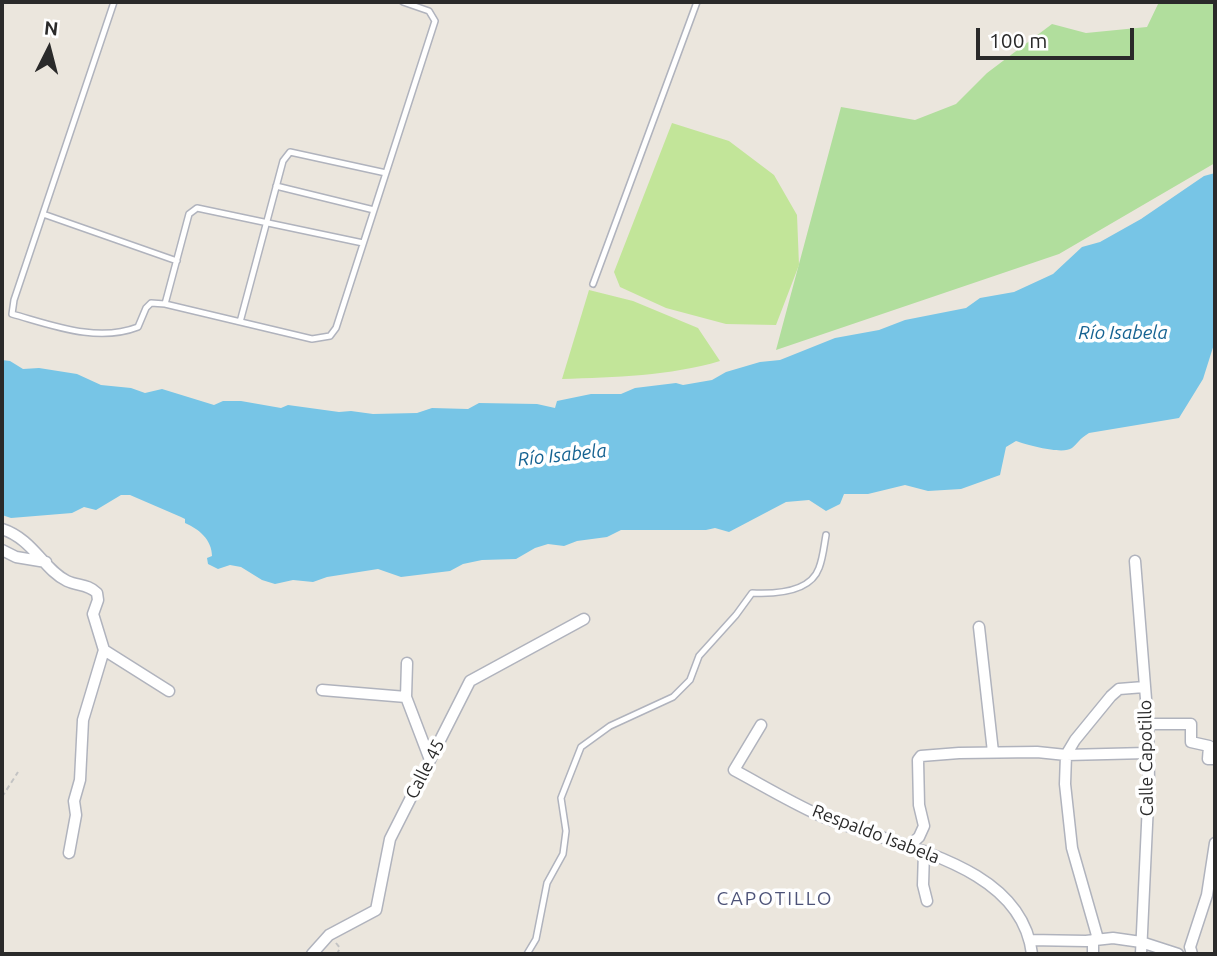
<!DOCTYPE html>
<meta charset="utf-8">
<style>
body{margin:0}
#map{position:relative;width:1217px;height:956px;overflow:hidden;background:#ebe6dd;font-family:Ubuntu,sans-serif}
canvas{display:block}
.frame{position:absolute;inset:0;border:4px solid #2a2a2a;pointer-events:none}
.north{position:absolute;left:14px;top:14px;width:70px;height:70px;-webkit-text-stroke:5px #fff;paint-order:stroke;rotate:6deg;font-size:19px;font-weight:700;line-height:28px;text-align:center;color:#2a2a2a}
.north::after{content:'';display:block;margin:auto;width:24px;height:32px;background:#2a2a2a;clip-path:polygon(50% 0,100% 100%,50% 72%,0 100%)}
.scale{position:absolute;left:976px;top:28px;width:158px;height:32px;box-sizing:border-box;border:4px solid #2a2a2a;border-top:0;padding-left:9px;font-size:21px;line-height:24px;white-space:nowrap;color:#2a2a2a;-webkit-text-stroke:5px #fff;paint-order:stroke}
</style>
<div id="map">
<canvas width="1217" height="956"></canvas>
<div class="frame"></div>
<div class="north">N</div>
<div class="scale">100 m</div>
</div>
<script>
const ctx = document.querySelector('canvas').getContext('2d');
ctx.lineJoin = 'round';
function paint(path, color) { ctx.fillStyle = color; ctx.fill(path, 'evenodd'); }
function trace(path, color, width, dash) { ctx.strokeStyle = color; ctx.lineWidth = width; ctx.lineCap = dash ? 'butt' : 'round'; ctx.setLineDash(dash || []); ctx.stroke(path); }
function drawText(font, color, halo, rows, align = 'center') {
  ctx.font = font + ' Ubuntu,sans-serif'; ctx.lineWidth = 7; ctx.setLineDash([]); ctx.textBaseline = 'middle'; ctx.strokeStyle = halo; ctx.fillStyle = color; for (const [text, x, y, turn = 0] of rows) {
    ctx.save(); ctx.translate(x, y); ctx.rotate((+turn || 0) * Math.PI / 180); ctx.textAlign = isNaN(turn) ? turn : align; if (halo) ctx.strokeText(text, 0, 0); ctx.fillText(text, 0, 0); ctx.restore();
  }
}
const green = new Path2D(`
 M1159 2H1215V163L1059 254 776 350 841 107 915 120 956 104 987 73 1052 24 1086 33 1147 27Z`);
const pitch = new Path2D(`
 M672 123 729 141 774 175 797 215 799 265 776 325 726 324 666 308 620 287 614 272Z
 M589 290 633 301 698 328 720 361C670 376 615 377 562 379Z`);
const water = new Path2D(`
 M1215 173V341L1203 379 1179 418 1089 433C1079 439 1078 443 1072 448 1063 455 1027 445 1016 441L1006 447 1000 475 961 489 928 491 905 485 868 494H844L840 504 826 511 809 500 786 502 729 532 715 528 706 530H621L607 537 577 541 564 546 548 544 535 548 516 559 482 560 463 564 450 571 401 577 378 569 327 577 313 582 293 580 275 584 262 580 241 567 230 565 218 569 208 564 207 558 212 556C212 540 199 529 185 523V519L181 517 130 495H121L96 510 84 507 72 513 11 518 2 515V360L10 361 23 369 39 368 77 374 101 385 131 388 145 393 162 389 214 405 223 401H241L281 408 288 405 339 412 351 411 373 414 417 413 432 408 468 409 479 403 537 404 555 408 557 401 591 394H621L635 388 676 383 683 385 712 380 726 372 760 362 780 360 835 338 879 330 905 320 966 308 980 298 1014 292 1053 274 1082 247 1100 242 1141 219 1204 176Z`);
const path = new Path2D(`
 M2 797 18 772
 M336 943 340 948 337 954`);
const service = new Path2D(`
 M114 2 14 300 12 314C52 325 97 343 138 327L146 308 151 303 165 304 312 339 330 336 336 328 435 21 429 11 403 2
 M276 186 374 210
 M43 214 177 261
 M593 284 697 2
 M165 304 189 214 197 208 363 243
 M240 322 283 161 290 152 386 173
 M527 954 536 939 547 883 563 854 566 831 561 798 581 747 610 726 673 697 690 680 699 656 736 615 752 593C774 594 810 593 819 568 823 558 824 546 826 535`);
const minor = new Path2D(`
 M2 529C33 539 44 570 67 581 78 586 88 584 97 593L98 600 93 614 104 650 83 720 80 780 74 801 76 815 69 853
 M2 550 16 557 46 562
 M1135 561 1148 724 1149 782 1141 954
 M979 627 993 752
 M104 650 169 691
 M322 690 406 697 430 760
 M406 697 407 663
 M1148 724H1191V742L1209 746 1208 759H1215
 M761 725 734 770C762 785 790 802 819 815 888 846 1021 860 1032 954
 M909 846 919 837 924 826 919 805 918 760 921 756 959 753 1037 752 1066 755 1147 753
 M924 851 923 885 927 901
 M1098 939 1072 848 1065 784 1066 755 1075 740 1111 696 1119 689 1144 687
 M1029 940 1086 941 1113 938 1141 942 1178 954
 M312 954 329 935 376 910 390 839 470 681 584 619
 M1093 954V940
 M1192 954 1190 947 1207 895 1215 843`);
const streetNames = [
 ["Calle Capotillo",1146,758,-91],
 ["Calle 45",425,769,-63],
 ["Respaldo Isabela",876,834,21]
];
const waterNames = [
 ["Río Isabela",1123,333],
 ["Río Isabela",562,455,-6]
];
const neighbourhoodNames = [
 ["CAPOTILLO",775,899]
];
paint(green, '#b1de9d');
paint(pitch, '#c2e599');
paint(water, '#77c5e6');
trace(service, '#b0b3bd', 8);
trace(minor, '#b0b3bd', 13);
trace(path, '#c3c3c3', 2, [5, 3.5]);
trace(service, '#fff', 5);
trace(minor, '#fff', 10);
drawText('18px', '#2a2a2a', '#fff', streetNames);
drawText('italic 19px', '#166392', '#fff', waterNames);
ctx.letterSpacing = '2px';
drawText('19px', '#4d5378', '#fff', neighbourhoodNames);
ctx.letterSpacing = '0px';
</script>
